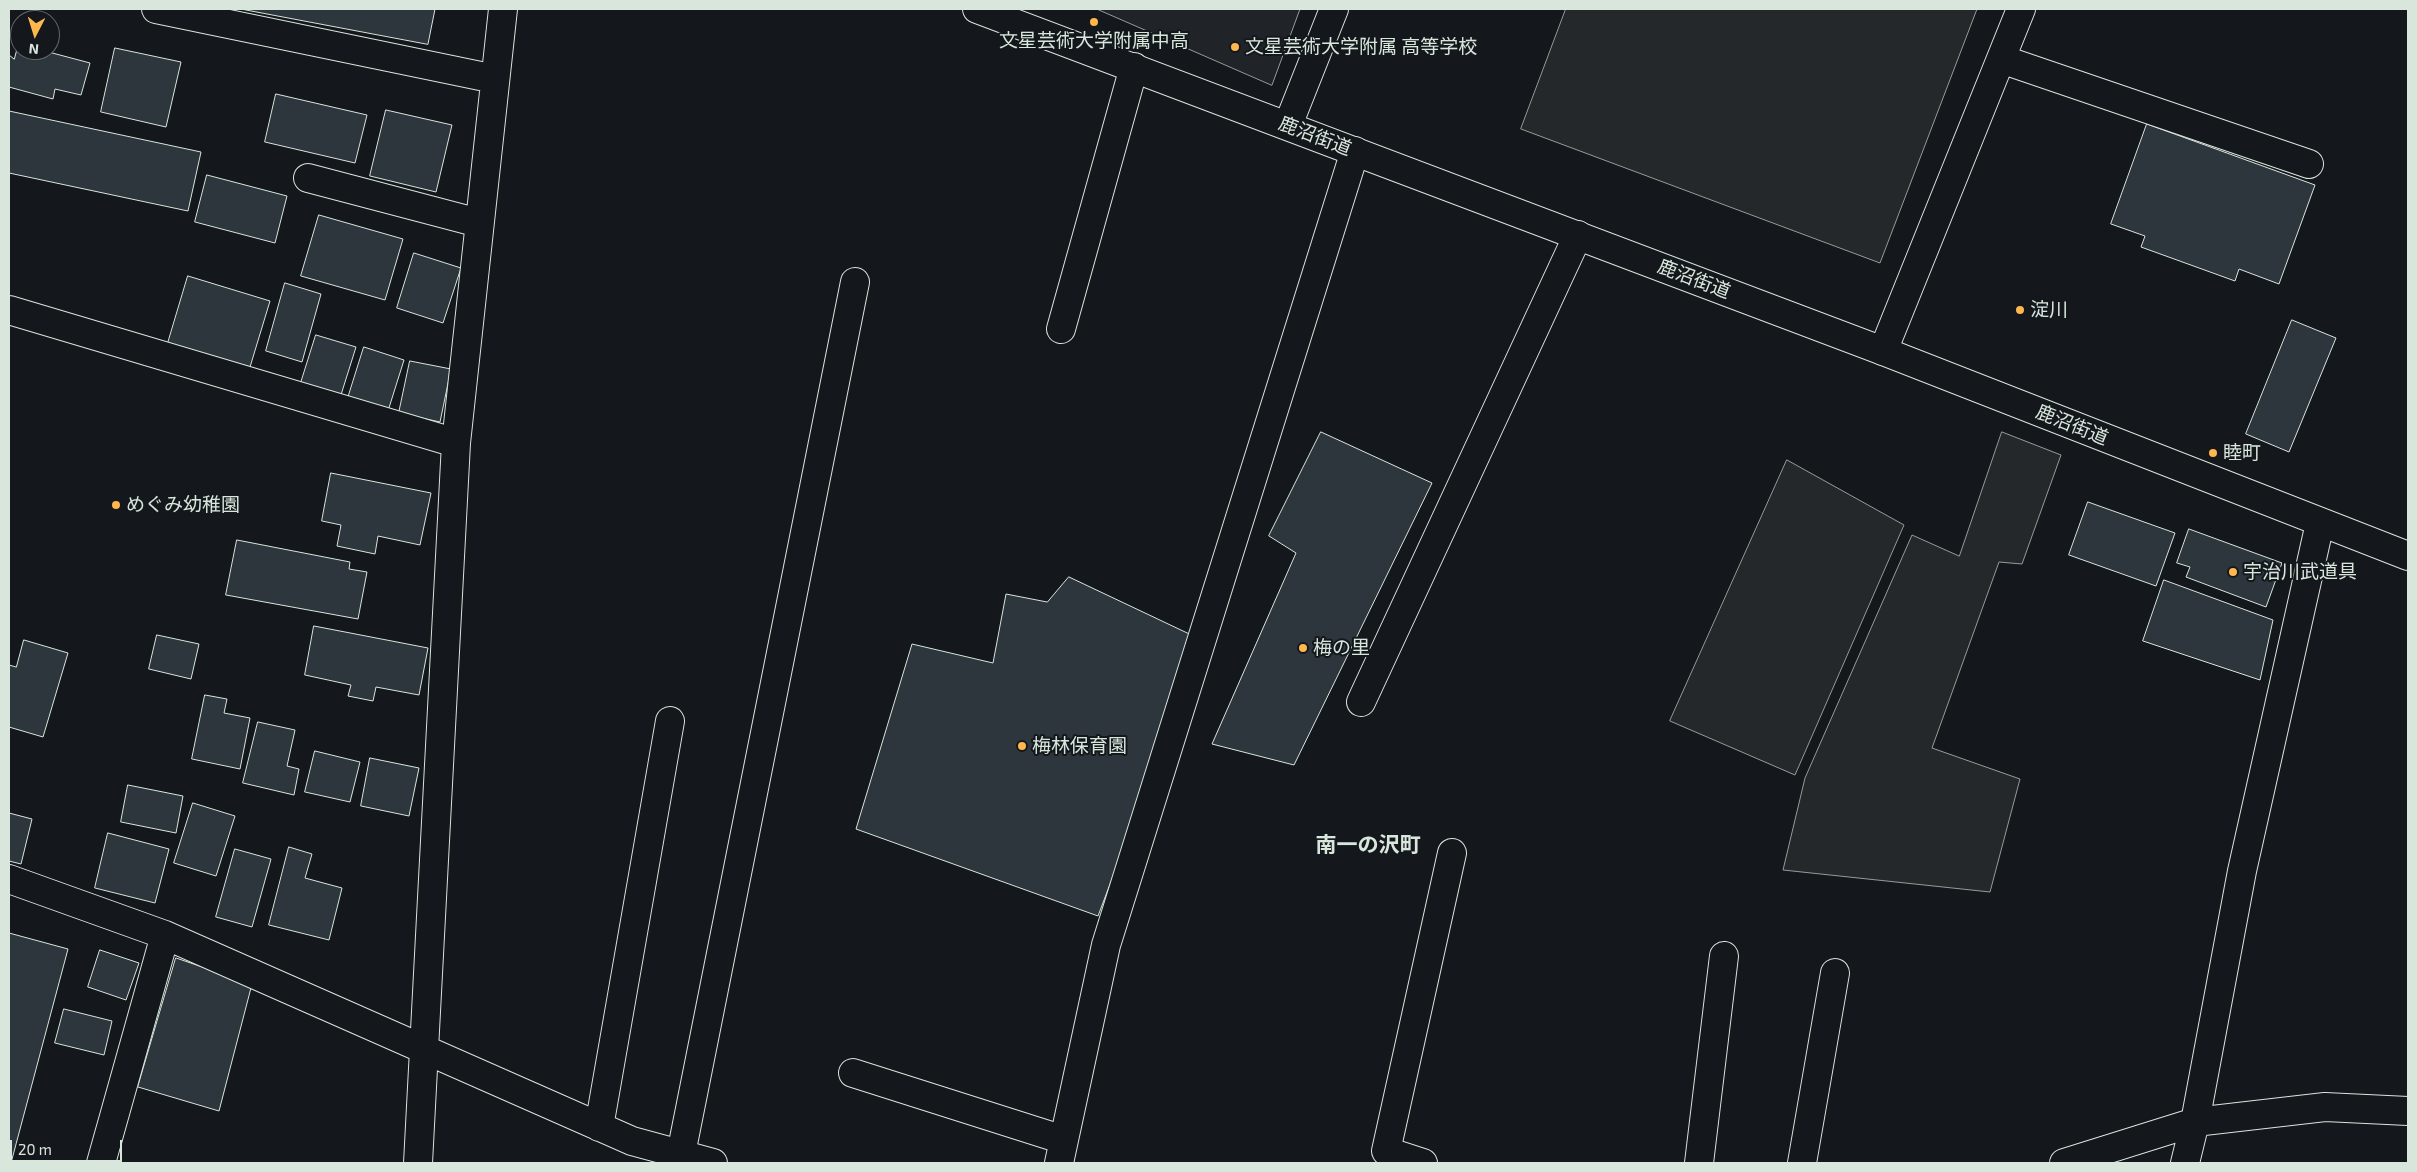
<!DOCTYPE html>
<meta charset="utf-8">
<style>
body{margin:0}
#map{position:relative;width:2417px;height:1172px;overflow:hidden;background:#14181c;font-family:"Exo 2",sans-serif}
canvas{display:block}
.frame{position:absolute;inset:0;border:10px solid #d8e6dc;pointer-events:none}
.north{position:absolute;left:10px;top:10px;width:50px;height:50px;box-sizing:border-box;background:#14181c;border:1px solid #626a69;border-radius:50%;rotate:185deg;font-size:14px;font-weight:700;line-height:20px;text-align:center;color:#d8e6dc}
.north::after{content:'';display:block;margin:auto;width:18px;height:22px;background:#ffb74d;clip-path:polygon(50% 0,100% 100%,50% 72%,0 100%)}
.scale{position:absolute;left:10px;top:1140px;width:112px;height:22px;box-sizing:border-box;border:2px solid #d8e6dc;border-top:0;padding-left:6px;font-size:15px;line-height:18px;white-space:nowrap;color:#d8e6dc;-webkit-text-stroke:4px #14181c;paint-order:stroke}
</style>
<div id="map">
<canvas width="2417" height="1172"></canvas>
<div class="frame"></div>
<div class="north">N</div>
<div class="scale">20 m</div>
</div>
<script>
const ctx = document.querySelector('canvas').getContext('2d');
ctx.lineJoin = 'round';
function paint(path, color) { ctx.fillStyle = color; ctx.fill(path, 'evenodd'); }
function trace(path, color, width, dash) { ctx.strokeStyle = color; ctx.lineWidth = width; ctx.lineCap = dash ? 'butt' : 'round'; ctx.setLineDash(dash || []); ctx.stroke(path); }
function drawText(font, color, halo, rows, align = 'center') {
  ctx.font = font + ' "Exo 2","Noto Sans JP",sans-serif'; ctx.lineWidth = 4; ctx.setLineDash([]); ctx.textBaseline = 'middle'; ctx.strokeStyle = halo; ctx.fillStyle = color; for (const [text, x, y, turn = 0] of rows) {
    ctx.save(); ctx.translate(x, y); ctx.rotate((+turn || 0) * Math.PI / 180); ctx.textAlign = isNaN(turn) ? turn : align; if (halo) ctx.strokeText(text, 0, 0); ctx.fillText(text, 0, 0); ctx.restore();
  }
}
const green = new Path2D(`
 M1097 9H1300L1272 85Z`);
const parking = new Path2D(`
 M1566 9H1977L1880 263 1521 129Z
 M2002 432 2061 455 2022 564 1999 562 1932 748 2020 779 1990 892 1783 870 1805 778 1912 535 1959 556Z
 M1787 460 1904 525 1795 775 1670 721Z`);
const building = new Path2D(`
 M241 9H435L428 44Z
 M20 38V50H41L90 63 81 95 55 89 53 99 9 87V55L14 59Z
 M115 48 181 62 166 127 101 112Z
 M276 94 367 115 355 163 265 142Z
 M386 110 452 125 436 192 370 176Z
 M9 111 201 152 188 211 9 173Z
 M2147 124 2315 185 2279 284 2239 269 2235 281 2141 247 2145 236 2111 224Z
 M207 175 287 196 275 243 195 222Z
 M319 215 403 239 385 300 301 276Z
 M414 253 461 268 443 323 397 308Z
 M188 276 270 301 250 367 168 343Z
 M285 283 321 294 302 362 266 351Z
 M2292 320 2336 338 2289 452 2246 434Z
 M316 335 356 347 340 398 300 386Z
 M364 347 404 360 388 411 348 398Z
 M410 361 451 369 440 422 399 413Z
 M1321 432 1432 483 1294 765 1212 744 1296 553 1269 536Z
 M331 473 431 493 420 545 378 536 375 554 337 546 341 525 322 521Z
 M2088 502 2175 533 2156 586 2069 555Z
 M2189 529 2282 563 2266 607 2186 577 2190 567 2177 563Z
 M237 540 350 562 349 569 367 572 358 619 226 595Z
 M1069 577 1202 640 1098 916 856 829 912 644 993 663 1006 594 1047 602Z
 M2164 580 2273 620 2260 680 2143 641Z
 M314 626 428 648 419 695 376 687 373 701 348 696 351 685 305 675Z
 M157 635 199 644 191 679 149 669Z
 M24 640 68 653 43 737 9 727V665L16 667Z
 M205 695 227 699 224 713 250 718 240 769 192 759Z
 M258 722 295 730 287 766 299 769 294 795 243 783Z
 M315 751 360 762 350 802 305 792Z
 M370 758 419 768 409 816 361 806Z
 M128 785 183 796 176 833 121 822Z
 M193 803 235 816 216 876 174 863Z
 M9 813 32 819 21 864 9 861Z
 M108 833 169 849 155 903 95 888Z
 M289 847 312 854 305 878 342 888 329 940 269 925Z
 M235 849 271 859 252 927 216 917Z
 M9 933 68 949 11 1163H9Z
 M100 950 139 963 126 1000 88 987Z
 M176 958 252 984 219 1111 138 1087Z
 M64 1009 112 1021 104 1055 55 1043Z`);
const street = new Path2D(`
 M156 9 495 79
 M2001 59 2309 164
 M1288 125 1334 9
 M308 178 479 223
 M9 310 456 443
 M1061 329 1134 67
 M1883 351 2021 9
 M1361 702 1578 235
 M9 879 165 935 632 1141 713 1163
 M853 1073 1064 1140
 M599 1127 670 721
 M681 1154 855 282
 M101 1163 165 935
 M418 1163 456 443 503 9
 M1059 1163 1106 945 1355 151
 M1423 1163 1386 1151 1452 853
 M1699 1163 1724 956
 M1802 1163 1835 973
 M2064 1163 2195 1122 2325 1107 2408 1111
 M2185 1163 2195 1122 2242 871 2320 523`);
const secondary = new Path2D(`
 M977 9 1883 351 2408 556`);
const markers = [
 [1094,22,5,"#ffb74d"],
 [1235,47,5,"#ffb74d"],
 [2020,310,5,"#ffb74d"],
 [2213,453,5,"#ffb74d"],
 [116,505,5,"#ffb74d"],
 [2233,572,5,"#ffb74d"],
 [1303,648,5,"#ffb74d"],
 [1022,746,5,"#ffb74d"]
];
const poiNames = [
 ["文星芸術大学附属中高",1094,41,"center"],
 ["文星芸術大学附属 高等学校",1245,47],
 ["淀川",2030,310],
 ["睦町",2223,453],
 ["めぐみ幼稚園",126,505],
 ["宇治川武道具",2243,572],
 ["梅の里",1313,648],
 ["梅林保育園",1032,746]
];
const streetNames = [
 ["鹿沼街道",1315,136,21],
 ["鹿沼街道",1694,279,21],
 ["鹿沼街道",2072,425,22]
];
const quarterNames = [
 ["南一の沢町",1368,845]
];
paint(green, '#202428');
trace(green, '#939e99', 1);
paint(parking, '#24282b');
trace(parking, '#939e99', 1);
paint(building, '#2c363c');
trace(building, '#d8e6dc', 1);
trace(street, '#d8e6dc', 30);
trace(secondary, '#d8e6dc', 30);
trace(street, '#14181c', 28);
trace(secondary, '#14181c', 28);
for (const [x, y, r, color] of markers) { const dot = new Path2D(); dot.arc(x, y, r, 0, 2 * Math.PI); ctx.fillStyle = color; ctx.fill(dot); trace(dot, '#14181c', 2); }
drawText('19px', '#d8e6dc', '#14181c', poiNames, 'left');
drawText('19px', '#d8e6dc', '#14181c', streetNames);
drawText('bold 21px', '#d8e6dc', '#14181c', quarterNames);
</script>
